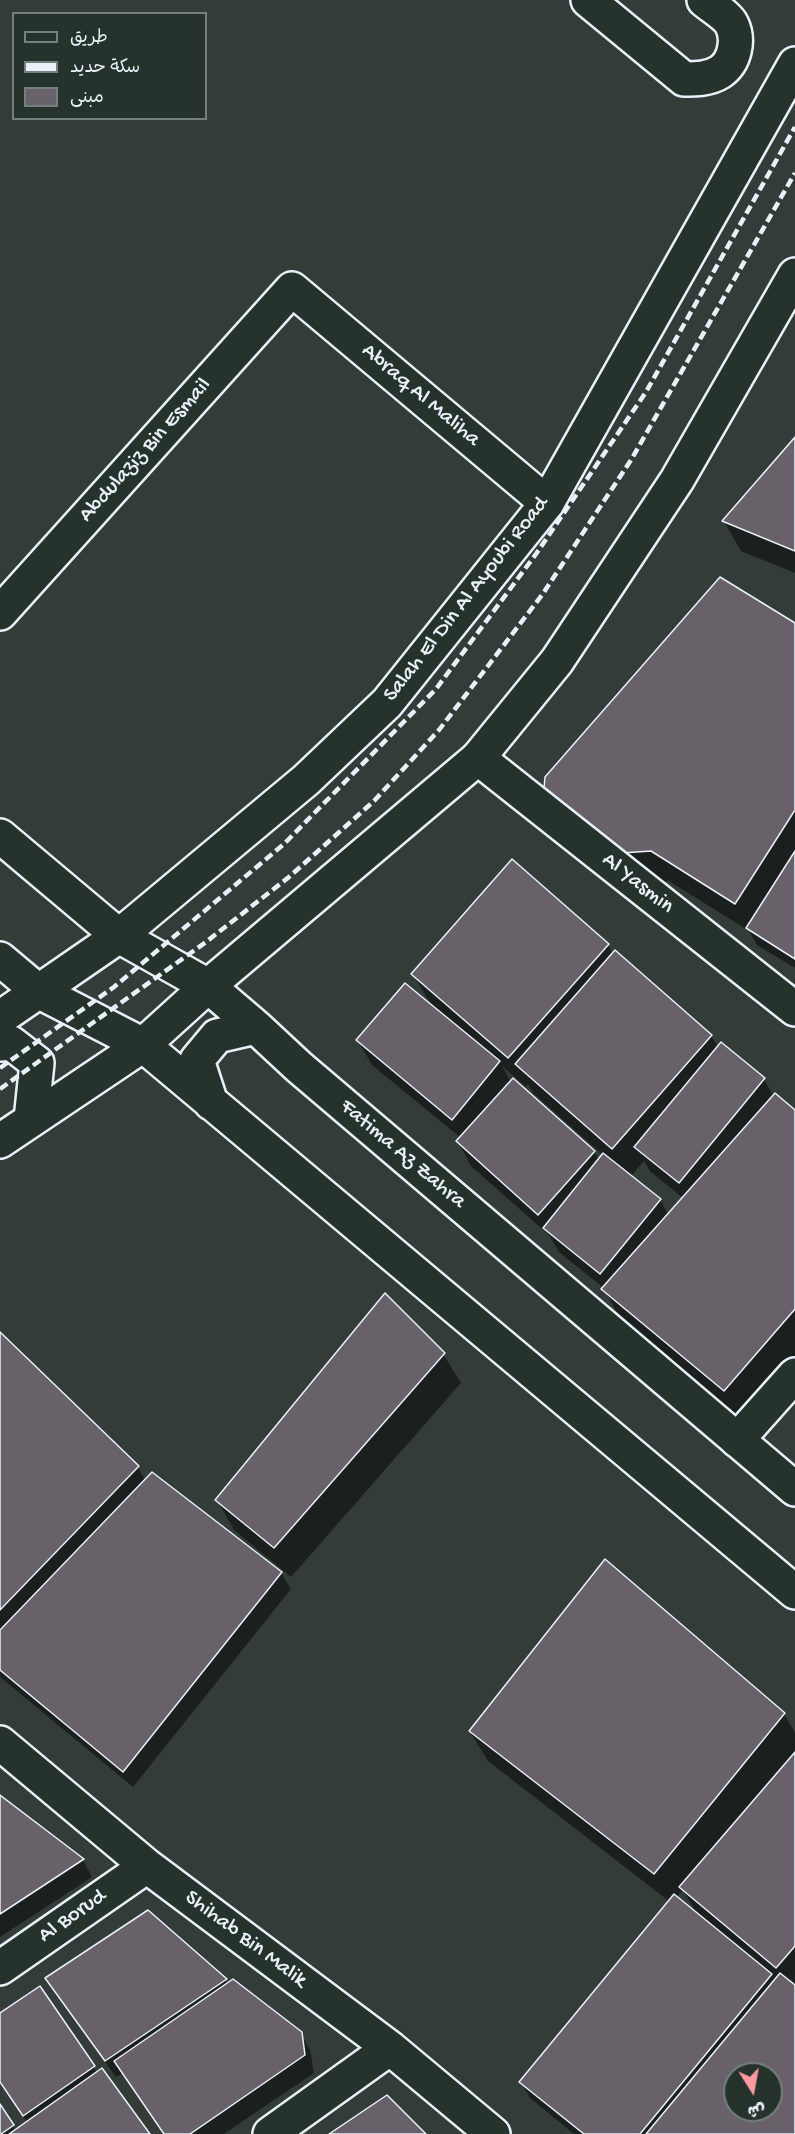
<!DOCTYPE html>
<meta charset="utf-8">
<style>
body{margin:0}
#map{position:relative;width:795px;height:2134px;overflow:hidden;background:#333c39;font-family:"Gochi Hand","Playpen Sans Arabic",sans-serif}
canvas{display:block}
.legend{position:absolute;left:12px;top:12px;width:195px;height:108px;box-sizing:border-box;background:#26332d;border:2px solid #747f7e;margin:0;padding:8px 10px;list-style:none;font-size:18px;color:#e8f1f8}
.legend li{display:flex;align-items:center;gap:12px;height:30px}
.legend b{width:30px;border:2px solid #747f7e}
.north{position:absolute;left:723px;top:2062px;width:60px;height:60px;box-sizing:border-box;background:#26332d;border:2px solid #747f7e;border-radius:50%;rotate:169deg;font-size:16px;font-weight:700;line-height:24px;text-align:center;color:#e8f1f8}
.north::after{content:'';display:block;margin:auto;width:21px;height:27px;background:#ff9aa2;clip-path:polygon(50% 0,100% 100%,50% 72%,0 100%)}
</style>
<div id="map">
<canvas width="795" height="2134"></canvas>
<ul class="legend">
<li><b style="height:8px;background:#26332d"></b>طريق</li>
<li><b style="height:8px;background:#e8f1f8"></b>سكة حديد</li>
<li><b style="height:16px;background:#68616a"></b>مبنى</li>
</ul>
<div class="north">ش</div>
</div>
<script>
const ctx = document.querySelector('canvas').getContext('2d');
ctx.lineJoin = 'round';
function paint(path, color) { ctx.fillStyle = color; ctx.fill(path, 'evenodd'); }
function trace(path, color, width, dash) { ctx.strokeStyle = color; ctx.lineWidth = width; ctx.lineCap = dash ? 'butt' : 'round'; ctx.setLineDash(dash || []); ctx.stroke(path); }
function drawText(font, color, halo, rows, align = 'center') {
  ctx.font = font + ' "Gochi Hand",sans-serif'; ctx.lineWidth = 6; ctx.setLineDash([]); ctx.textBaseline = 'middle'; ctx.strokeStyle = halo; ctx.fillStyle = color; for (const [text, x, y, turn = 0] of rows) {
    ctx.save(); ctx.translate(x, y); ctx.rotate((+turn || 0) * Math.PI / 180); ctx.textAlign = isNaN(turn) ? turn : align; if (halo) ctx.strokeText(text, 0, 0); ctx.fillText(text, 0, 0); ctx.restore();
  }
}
const shadow = new Path2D(`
 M795 440V573L741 551 724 521Z
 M795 624V968L757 945 749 931 669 881 640 883 562 829Z
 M608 945 613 954 711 1036 718 1047 721 1044 764 1079 774 1097 795 1112V1359L742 1420 620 1319 604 1288 559 1252 549 1235 471 1166 458 1141 461 1138 372 1065 358 1041 432 1006 413 974ZM502 1066 526 1087 528 1084 534 1094 603 1155 599 1160 594 1152 511 1082ZM644 1161 650 1171 684 1199 669 1216 660 1200 630 1177Z
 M0 1334 138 1467 145 1481 281 1573 291 1589 133 1787 0 1677Z
 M443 1354 461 1383 291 1577 234 1530 217 1500Z
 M605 1562 784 1714 795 1733V2134H574L530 2098 521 2082 670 1902 488 1761 470 1732ZM683 1890 697 1914 676 1898ZM735 2074H771V2110H735Z
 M0 1796 83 1860 92 1877 0 1937Z
 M47 1979 225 1980 228 1984 300 2033 310 2050 314 2073 224 2134H164L123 2073 116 2077 57 1995Z
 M39 1988 97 2073 148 2134H0V2106L16 2131 28 2123 0 2083V2014Z`);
const building = new Path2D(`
 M795 437V551L722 521Z
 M720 577 795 623V810L735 904 651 851 622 853 543 799 545 777Z
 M795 851V959L746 928Z
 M512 859 609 944 508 1058 411 974Z
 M615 950 712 1035 612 1149 515 1064Z
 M405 983 500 1061 452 1120 356 1040Z
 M721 1042 765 1078 679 1183 634 1147Z
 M513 1078 595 1151 538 1215 456 1141Z
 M775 1093 795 1110V1309L724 1391 601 1289Z
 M603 1153 661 1199 600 1274 543 1228Z
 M385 1293 445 1353 274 1548 215 1500Z
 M0 1332 139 1466 0 1610Z
 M152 1472 282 1572 123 1772 0 1670V1630Z
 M605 1559 785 1713 654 1874 469 1731Z
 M795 1752V1946L776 1968 679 1887Z
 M0 1795 84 1859 0 1914Z
 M674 1894 772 1974 640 2134H584L519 2082Z
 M148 1910 227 1979 105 2061 45 1978Z
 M780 1973 795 1985V2134H646ZM735 2074H771V2110H735Z
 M233 1979 302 2032 305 2055 190 2134H164L114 2061Z
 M40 1986 95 2066 23 2116 0 2082V2013Z
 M102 2068 150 2134H9Z
 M387 2095 426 2134H329Z
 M0 2104 14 2125 1 2134H0Z`);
const minor = new Path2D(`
 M588 0 684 79C696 79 709 79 720 72 735 62 739 40 732 25 728 16 712 7 704 0
 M0 613 292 289 547 503
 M478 758 795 1009
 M737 1440 795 1375
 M0 1743 147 1866 390 2048 493 2134
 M0 1968 147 1866
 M270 2134 390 2048`);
const secondary = new Path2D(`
 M0 836 119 936 208 986 256 1027 299 1067 795 1489
 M0 959 38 991 143 1045 795 1592
 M211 1103 197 1060 217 1036 256 1027`);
const primary = new Path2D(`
 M0 1018 119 936 306 780 387 703 547 503 795 64
 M0 1044 11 1043 37 1063 31 1120
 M0 1141 143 1045 208 986 478 758 557 661 677 480 795 275`);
const rail = new Path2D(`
 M0 1068 114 987 284 844 436 689 536 554 646 392 795 127
 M0 1089 206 942 289 877 374 801 439 730 542 595 631 460 795 173`);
const streetNames = [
 ["Abraq Al Maliha",420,396,40],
 ["Abdulaziz Bin Esmail",146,451,-48],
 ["Salah El Din Al Ayoubi Road",467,600,-52],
 ["Al Yasmin",637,884,38],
 ["Fatima Az Zahra",402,1155,40],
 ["Al Borud",73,1917,-35],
 ["Shihab Bin Malik",245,1940,37]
];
paint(shadow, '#0007');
paint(building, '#68616a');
trace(building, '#e8f1f8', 1.5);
trace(minor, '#e8f1f8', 38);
trace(secondary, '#e8f1f8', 38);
trace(primary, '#e8f1f8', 38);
trace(minor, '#26332d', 33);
trace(secondary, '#26332d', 33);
trace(primary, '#26332d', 33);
trace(rail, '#e8f1f8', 4.5, [9, 4.5]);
drawText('22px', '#e8f1f8', '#26332d', streetNames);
</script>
